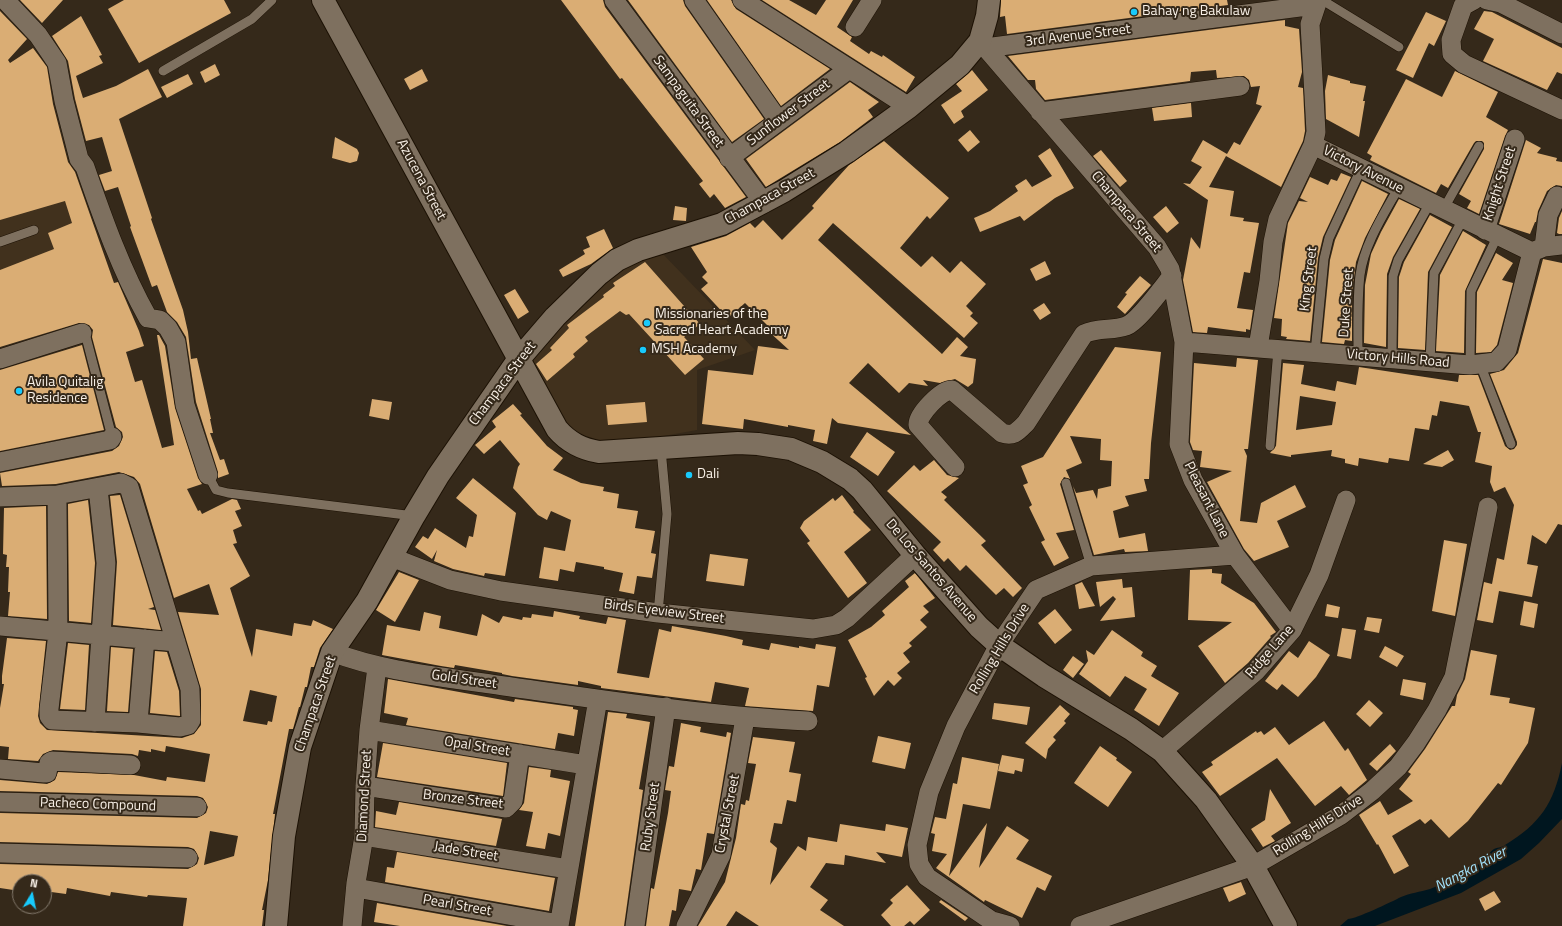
<!DOCTYPE html>
<style>
body{margin:0}
#map{position:relative;width:1562px;height:926px;overflow:hidden;background:#35291a;font-family:"Titillium Web",sans-serif}
canvas{display:block}
.north{position:absolute;left:12px;top:874px;width:40px;height:40px;box-sizing:border-box;background:#35291a;border:1px solid #83796c;border-radius:50%;rotate:10deg;font-size:11px;font-weight:700;line-height:16px;text-align:center;color:#f8f0e7}
.north::after{content:'';display:block;margin:auto;width:14px;height:18px;background:#18cafc;clip-path:polygon(50% 0,100% 100%,50% 72%,0 100%)}
</style>
<div id="map">
<canvas width="1562" height="926"></canvas>
<div class="north">N</div>
</div>
<script>
const ctx = document.querySelector('canvas').getContext('2d');
ctx.lineJoin = 'round';
function paint(path, color) { ctx.fillStyle = color; ctx.fill(path, 'evenodd'); }
function trace(path, color, width, dash) { ctx.strokeStyle = color; ctx.lineWidth = width; ctx.lineCap = dash ? 'butt' : 'round'; ctx.setLineDash(dash || []); ctx.stroke(path); }
function drawText(font, color, halo, rows, align = 'center') {
  ctx.font = font + ' "Titillium Web",sans-serif'; ctx.lineWidth = 4; ctx.setLineDash([]); ctx.textBaseline = 'middle'; ctx.strokeStyle = halo; ctx.fillStyle = color; for (const [text, x, y, turn = 0] of rows) {
    ctx.save(); ctx.translate(x, y); ctx.rotate((+turn || 0) * Math.PI / 180); ctx.textAlign = isNaN(turn) ? turn : align; if (halo) ctx.strokeText(text, 0, 0); ctx.fillText(text, 0, 0); ctx.restore();
  }
}
const built = new Path2D(`
 M53 147 97 294 0 331V163Z
 M661 252 755 350 697 370V430L608 446 581 440 561 424 528 363 591 295 633 258Z`);
const water = new Path2D(`
 M1562 763V819L1539 843 1521 859 1461 893 1375 926H1340L1348 919C1356 919 1391 902 1401 897 1410 893 1420 892 1430 889 1442 885 1451 877 1462 871 1469 868 1478 866 1484 861 1487 858 1489 852 1494 849 1497 847 1502 848 1505 845 1540 824 1554 803 1562 763Z`);
const building = new Path2D(`
 M20 0H63L42 23Z
 M124 0H224L231 13 139 63 108 9Z
 M561 0H603L605 7 746 197 725 208 714 194 710 198 699 184 703 181 622 78 620 79Z
 M628 0H683L685 6 764 119 732 142Z
 M707 0H731L736 9 830 69 781 106Z
 M762 0H789L816 15 826 0H853L837 27 852 37 850 41 869 54 871 51 882 57 883 55 915 77 906 92Z
 M1001 0H1227L1228 5 1007 34 1005 16 1000 17Z
 M0 11 27 39 8 60 10 63 33 48 47 67 53 104 68 162 75 172 114 283 118 282 139 331 144 346 126 352 135 382 142 380 162 448 174 445 157 335H159L165 346 175 408 198 478 202 484 187 489 198 511 200 510 202 514 232 499 237 500 241 509 235 511 242 526 233 530 237 543 233 544 250 576 230 588 252 657 256 629 292 636 294 623 311 626 313 620 333 629 320 648 314 667H311L307 687H305L300 707H299L293 729H289L273 814H275L268 880 262 910H264L262 926H183L187 898 148 895 147 897 111 892 110 896 67 888 66 894 44 891V882H20V891L0 888V864L188 869 197 864 199 858 194 849 188 847 0 842V813L197 818 206 813 208 807 203 798 197 796 0 791V780L47 784 55 780 58 772 134 775 166 781 167 777 205 782 210 754 166 746 165 752 151 749V752L139 750 138 756 132 754 53 750 43 754 38 761 8 759 9 747 0 746V708L4 684H2V676L7 638 46 641 38 716 40 723 47 730 182 738 194 734 201 725V689L178 612 219 615 209 584 174 598 140 484 134 477 119 472 56 484 2 486 0 473 112 451 119 446 123 437 122 432 116 427 92 337 93 330 89 325 79 323 0 347V270L54 249 48 233 72 223 65 201 0 220ZM250 690 277 696 272 722 268 721 267 725 243 721ZM210 831 238 836 234 856 204 865Z
 M1484 11 1492 12 1562 48V74L1557 72 1547 90 1483 61 1494 39 1474 29Z
 M1426 12 1446 21 1434 46 1429 43 1413 78 1396 70Z
 M81 16 102 55 99 56 103 63 76 76 83 98 116 86 148 69 162 97 119 119 152 218 151 219 183 310 188 332 191 359 197 358 211 419H210L213 433H210L220 460 224 459 229 474 218 478V472L196 402 186 337 177 322 167 312 157 285 152 287 130 227 131 226 118 187 105 191 99 175 112 171 102 137 86 141 75 99 68 61 52 36Z
 M1285 20V26L1299 29 1302 72 1298 87 1303 88 1305 131 1303 141 1281 187 1226 156 1209 187 1234 191 1230 216 1244 218 1243 221 1259 223 1250 273 1244 272 1237 308 1253 310 1250 330 1246 329V332L1208 327 1207 333 1193 332 1183 280 1191 237 1200 249 1208 200 1183 183 1190 184 1202 167 1191 161 1203 140 1227 154 1234 142 1240 145 1262 106 1256 104 1260 86 1251 87 1249 80 1244 76 1217 78 1216 70 1191 72 1190 81 1045 100 1036 89 1035 80H1028L1008 56Z
 M215 64 220 75 205 83 200 72Z
 M422 69 428 81 410 90 404 79Z
 M972 70 988 90 961 111 964 117 954 124 941 105 962 91 956 84Z
 M1455 71 1498 92 1486 117 1508 130 1505 136 1479 214 1467 208 1471 201 1459 194 1484 149V143L1482 141H1476L1474 143 1448 188 1441 184 1436 193 1370 160 1372 156 1367 153 1406 79 1442 97Z
 M188 74 193 84 167 98 161 87Z
 M1328 75 1350 81V83L1366 86 1363 101H1365L1359 137 1326 119 1325 91Z
 M850 82 879 102 868 110 873 117 840 142 766 187 746 159Z
 M1191 103 1192 117 1154 121 1152 108Z
 M970 130 980 142 968 152 958 140Z
 M335 137 357 149 359 153 357 161 350 163 332 158Z
 M1526 140 1541 148 1537 153 1557 158 1556 161 1562 162V186L1556 185 1547 191 1538 211 1536 222H1535L1530 234 1499 224Z
 M884 141 949 198 930 219 927 216 900 248 921 267 932 256 950 273 961 261 986 284 966 306 973 313 970 316 978 323 964 338 833 223 818 240 942 354 957 337 968 347 960 356 976 359 973 383 968 387 955 379 940 383 923 380 928 386 909 383 899 393 868 363 849 383 911 435 838 423 832 418 827 444 813 441 815 430 788 425V427L744 419 743 429 702 424 708 370 753 375 758 346 789 350 767 330 770 328 745 303 728 318 701 289 708 283 702 277 707 272 691 247 726 236 750 223 755 228 763 220 782 240 814 208 812 206 849 165Z
 M1050 148 1074 188 1055 198 1024 221 1020 216 980 232 974 218 990 211 1018 191 1015 186 1026 179 1032 187 1052 176 1038 156Z
 M1101 150 1127 181 1120 187 1093 156Z
 M1341 173 1351 177 1323 237 1318 258 1310 341 1286 339 1287 337 1281 336 1282 319 1274 318 1288 223 1299 201 1308 202 1300 198 1310 177 1328 185 1331 179 1337 181Z
 M1362 181 1388 194 1365 238 1356 262 1352 294V341L1345 340 1344 344 1322 342 1330 260 1335 240Z
 M1399 199 1420 209 1393 257 1387 274 1386 347 1364 343 1365 285 1371 254 1381 232Z
 M675 206 687 208 686 221 673 220Z
 M1166 206 1179 223 1167 233 1153 217Z
 M1562 211V234H1559L1557 233 1559 218Z
 M1430 215 1452 227 1428 272 1425 350 1398 348 1399 277 1404 262Z
 M604 229 613 248 591 264 563 277 559 270 585 254 583 250 590 247 586 237Z
 M1463 231 1486 245 1465 291 1464 353 1436 351 1440 275Z
 M1496 253 1513 263 1502 280 1513 283 1497 345 1491 352 1476 353 1477 292Z
 M1543 259 1562 263V525L1558 524 1546 544 1532 535 1527 564 1538 566 1532 597 1499 591 1493 623 1477 620 1484 582 1492 584 1497 558 1504 560 1514 505 1505 487 1494 492 1490 482 1492 466 1475 462 1481 432H1478L1469 406 1440 401 1437 416 1432 415 1429 430 1415 428 1409 461 1389 458 1388 463 1359 458 1358 466 1345 463V459L1331 456 1332 450 1291 455V457L1270 453 1276 446 1283 363 1304 365 1301 384 1335 391 1337 381 1356 385 1359 367 1458 382 1459 375H1478L1505 446 1510 450 1514 449 1517 445V442L1490 374 1504 370 1518 353ZM1300 396 1336 402 1332 425 1296 430Z
 M1045 261 1051 274 1036 281 1030 269Z
 M645 262 700 324 684 337 704 359 685 375 629 314 626 315 620 311 585 337 588 341 573 354 575 357 547 381 536 364 552 350 550 348 569 328 567 325 604 297 603 295 615 286 613 283Z
 M1140 276 1151 285 1125 314 1117 307 1127 294 1125 293Z
 M515 289 529 312 518 319 504 295Z
 M1044 303 1051 313 1040 320 1033 310Z
 M82 345 104 430 0 451V370Z
 M1115 347 1161 352 1151 443 1149 479H1144L1147 491 1125 496 1129 506 1113 511 1119 538 1145 533 1148 551 1125 552 1124 549 1094 555 1073 486 1076 493 1093 490 1097 499 1098 489 1111 486 1112 461 1100 460 1101 439 1070 436 1082 463 1066 470 1070 479 1064 477 1060 484 1074 530 1056 533 1069 558 1054 566 1041 542 1045 540 1029 507 1032 505 1023 485 1028 483 1021 466 1043 457Z
 M1237 358 1258 360 1248 449H1244L1247 456 1240 521 1257 523 1261 503 1295 485 1306 507 1277 521 1289 547 1254 561 1244 549 1207 482 1232 471 1200 467 1202 451 1193 450 1190 442 1194 363 1236 367Z
 M372 399 392 402 389 420 369 416Z
 M645 402 647 422 608 425 606 405Z
 M513 404 522 414 520 415 547 446 563 458 553 470 581 483 604 487 603 491 619 494 617 508 638 511 635 528 655 531 651 553 656 554 652 578 637 576 634 594 619 591 623 573 604 569V567L576 562 574 572 560 569 558 581 539 578 544 547 565 551 571 520 551 511 547 520 538 515 513 488 518 467 520 464 500 440 484 454 475 445 496 427 492 421Z
 M867 432 895 452 878 476 850 457Z
 M1448 450 1454 460 1442 467 1423 464Z
 M934 460 947 475 959 478 941 492 947 497 944 500 986 541 981 545 1022 588 1013 597 1004 588 996 595 966 565 960 571 948 558 944 562 933 550 941 542 887 491 914 465 920 471Z
 M473 478 516 513 505 576 485 573 484 576 453 569 434 561 437 550 432 559 415 547 423 536 428 539 435 528 466 548 469 536 473 537 477 515 456 498Z
 M120 495 154 607 148 609 155 610 161 630 113 625 117 562 110 496Z
 M842 495 854 511 853 512 871 530 844 552 867 583 848 598 807 543 810 541 800 528 804 521 833 498 835 501Z
 M88 500 95 563 91 623 69 621 68 504Z
 M46 506 47 619 8 616 10 592H8L9 567H6L7 555 3 554 4 508Z
 M1444 540 1467 544 1455 616 1432 611Z
 M710 554 748 559 744 586 706 581Z
 M1212 569V573L1222 574 1221 583 1254 603 1276 632 1270 636 1271 637 1248 663 1225 683 1198 646 1232 622 1188 620 1190 570Z
 M399 572 419 580 395 622 376 610Z
 M915 573 935 598 923 606 929 612 920 620 927 627 909 643 912 646 903 653 910 662 897 673 902 678 894 686 888 680 874 696 865 678 867 677 848 640 871 627 885 615 882 611 909 587 905 581Z
 M1122 579 1123 588 1132 587 1135 617 1100 621 1116 599 1113 596 1100 607 1096 582Z
 M1082 582 1095 606 1079 609 1075 585Z
 M1524 601 1538 604 1534 628 1520 625Z
 M1327 604 1340 607 1338 618 1325 616Z
 M1055 609 1072 630 1055 644 1038 623Z
 M554 611 580 616 579 619 606 624 608 617 626 620 617 673 649 678 659 629 671 632 672 626 726 636 743 640 742 645 769 650 771 643 799 648V646L815 649 816 644 836 647 829 687 817 685 813 711 745 706 749 688 715 682 711 702 601 688V686L578 681V685L512 676 502 674V673L455 665 454 668 441 666 382 655 387 625 420 631 424 612 441 616 439 628 477 636 482 614 499 623 503 616 522 620 523 617 531 618 532 614 553 617Z
 M1367 617 1382 619 1379 633 1364 630Z
 M1342 628 1356 630 1351 659 1337 656Z
 M1112 630 1143 652 1141 656 1157 666 1151 676 1179 693 1159 726 1134 710 1147 689 1125 676 1110 697 1079 674 1088 661 1086 650 1094 655Z
 M1309 641 1330 655 1316 677 1298 697 1282 684 1277 690 1265 681 1289 651 1298 658Z
 M68 643 89 645 85 710 60 709Z
 M1385 646 1404 656 1397 667 1379 657Z
 M111 647 133 649 128 712 107 711Z
 M1471 650 1497 655 1490 695 1510 698 1509 703 1535 708 1528 743 1501 785 1498 783 1468 821 1449 838 1431 819 1425 824 1420 819 1392 836 1409 866 1394 874 1378 844 1377 845 1359 815 1380 801 1388 815 1413 801 1399 789 1411 774 1408 772 1425 749 1452 706H1455L1457 695 1465 679Z
 M155 651 167 652 179 691 180 716 150 713Z
 M1073 656 1084 664 1073 678 1063 670Z
 M388 679 514 702 515 699 573 707V709L578 710 574 736 558 733 555 749 406 725 408 718 384 713Z
 M1403 679 1426 683 1423 700 1400 695Z
 M1369 700 1383 713 1370 727 1356 714Z
 M994 703 1030 707 1027 725 992 719Z
 M1060 705 1070 714 1064 721 1066 723 1053 737 1056 740 1048 749 1046 759 1025 743Z
 M608 712 627 714 626 718 650 722 639 789 643 790 624 926H575Z
 M1324 721 1345 751 1348 748 1367 780 1349 795 1341 786 1315 806 1277 758 1220 796 1202 772 1213 765 1211 762 1256 731 1257 733 1261 731 1264 735 1275 727 1289 745Z
 M681 723 701 727 700 732 726 737 727 732 731 733 714 834 707 833 701 870 696 869 691 891 679 889 676 911 672 910 669 926H646L651 888 654 889 668 813 671 791 665 790 669 766 674 767Z
 M878 736 911 743 905 769 872 762Z
 M753 737 795 742 789 772 801 774 796 802 787 800 782 824 774 823 770 842 777 848 770 885 798 846 806 851 808 837 837 842 840 824 885 831 886 824 908 828 902 857 876 852 886 863 845 855 844 865 826 863 810 887 828 900 820 910 844 926H759L736 911 726 926H698L725 882 736 838 741 804 745 805 746 800 749 801 756 764 748 763Z
 M383 743 507 763 503 796 377 777Z
 M1390 744 1396 751 1377 771 1369 764Z
 M1100 746 1117 758 1116 760 1132 772 1108 807 1074 783Z
 M1002 755 1024 759 1022 772 1015 770 1014 774 998 771Z
 M962 757 999 764 990 809 963 804 949 876 987 823 979 868 1007 826 1029 840 1016 859 1052 876 1045 891 1037 887 1022 918 985 900 984 902 936 868 947 854 932 851 935 834 931 833 935 817 946 819 953 783 957 784Z
 M529 767 551 770 550 777 570 781 560 836 548 833 545 849 526 846 533 812 519 810 524 803Z
 M1270 789 1291 823 1271 836 1275 841 1263 847 1251 829 1265 820Z
 M399 802 502 819 496 846 375 827 376 811 396 815Z
 M397 852 555 878 549 911 385 882 387 867 394 868Z
 M1241 882 1246 894 1229 902 1223 888Z
 M907 885 930 910 914 925 910 921 904 926H891L881 915 893 903 890 900Z
 M1494 891 1501 902 1485 911 1479 899Z
 M941 900 968 918 965 921 939 902Z
 M377 903 507 926H400L374 922Z`);
const service = new Path2D(`
 M1322 0 1399 47
 M163 71 252 19 272 0
 M1443 210 1479 146
 M0 242 34 230
 M82 333 86 337 112 437
 M1315 352 1324 259 1329 238 1361 169
 M1358 356C1358 329 1357 301 1360 275 1364 244 1384 214 1399 187
 M1392 359 1393 276 1398 260 1430 203
 M1430 362 1434 273 1463 219
 M1480 364 1511 444
 M1470 365 1471 291 1498 235
 M1270 446 1278 349
 M208 475 216 490 228 493 414 516
 M1066 483 1091 566
 M658 613 667 514 661 449`);
const minor = new Path2D(`
 M5 0 38 35 57 63 64 101 79 159 85 167C103 219 121 270 148 318L160 320 168 328 176 342 185 405 208 475
 M614 0 764 203
 M694 0 778 120
 M742 0 909 107
 M1474 0 1463 6 1451 40 1452 54 1464 64 1562 110
 M1487 0 1501 3 1562 34
 M855 27 872 0
 M980 41 1157 247 1170 269 1184 342 1179 444 1193 480 1235 555 1292 630
 M985 48 1315 5
 M1040 112 1240 86
 M1313 145 1532 252 1544 247 1562 245
 M729 158 849 69
 M1485 230 1515 139
 M1544 247 1548 215 1557 196
 M1184 342 1470 365 1496 362 1507 350 1532 252
 M1258 347 1269 281 1273 242 1278 219 1313 145 1316 132 1310 24 1318 0
 M0 359 82 333
 M0 462 110 440 112 437
 M955 467 918 425C917 415 942 389 952 390L1002 433C1014 437 1018 431 1026 423L1084 334C1098 327 1113 331 1126 326 1138 322 1163 287 1172 276
 M0 497 57 495 121 483 129 487 190 689 191 720 188 725 180 727 138 723 52 720 49 716V709L58 632 57 495
 M391 557 450 580 501 591 658 613 813 629 836 625 847 618 915 555
 M0 626 176 642
 M332 652C387 673 447 677 504 686 605 700 706 716 808 721
 M95 722 106 563 98 488
 M138 723 145 639
 M369 730 586 765
 M1162 751 1256 671 1292 630 1319 575 1346 500
 M0 769 44 773H47L49 763 52 761 131 765
 M365 786 506 808 513 801 520 754
 M0 802 197 807
 M364 836 568 869
 M0 853 188 858
 M356 888 559 924
 M352 926 356 883 364 836 365 786 369 730 377 667
 M559 926 598 699
 M635 926 666 707
 M686 926 721 855 745 718
 M1010 926 992 921 927 877 919 864 917 845 929 792 956 726 999 645 1036 590 1091 566 1235 555
 M1080 926 1253 866 1341 815 1372 791 1398 767 1416 743 1437 710 1454 677 1488 507`);
const tertiary = new Path2D(`
 M323 0 557 429C569 443 582 449 599 452L738 443 758 444 791 449 822 462 850 479 862 490 915 555 979 627 999 645 1044 676 1131 729 1162 751 1206 800 1253 866 1286 926
 M276 926 284 836 300 747 332 652 367 601 414 516 438 476 518 360 555 317 599 274 617 260 638 250 722 224 784 191 847 152 909 107 960 65 980 41 987 16 989 0`);
const markers = [
 [1134,12,4,"#18cafc"],
 [647,323,4,"#18cafc"],
 [643,350,4,"#18cafc"],
 [19,391,4,"#18cafc"],
 [689,475,4,"#18cafc"]
];
const poiNames = [
 ["Bahay ng Bakulaw",1142,12],
 ["Missionaries of the",655,315],
 ["Sacred Heart Academy",655,331],
 ["MSH Academy",651,350],
 ["Avila Quitalig",27,383],
 ["Residence",27,399],
 ["Dali",697,475]
];
const streetNames = [
 ["3rd Avenue Street",1078,36,-7],
 ["Sampaguita Street",688,102,54],
 ["Sunflower Street",789,113,-37],
 ["Victory Avenue",1363,170,27],
 ["Azucena Street",421,180,62],
 ["Knight Street",1500,184,-72],
 ["Champaca Street",770,197,-29],
 ["Champaca Street",1126,212,50],
 ["King Street",1309,279,-83],
 ["Duke Street",1347,303,-86],
 ["Victory Hills Road",1398,359,5],
 ["Champaca Street",503,384,-53],
 ["Pleasant Lane",1206,500,63],
 ["De Los Santos Avenue",931,571,49],
 ["Birds Eyeview Street",664,612,7],
 ["Rolling Hills Drive",1000,649,-59],
 ["Ridge Lane",1270,652,-49],
 ["Gold Street",464,680,8],
 ["Champaca Street",316,704,-71],
 ["Opal Street",477,747,9],
 ["Diamond Street",365,796,-87],
 ["Bronze Street",463,800,7],
 ["Pacheco Compound",98,805,2],
 ["Crystal Street",728,814,-79],
 ["Ruby Street",651,817,-82],
 ["Rolling Hills Drive",1318,826,-32],
 ["Jade Street",466,852,9],
 ["Pearl Street",457,906,10]
];
const waterNames = [
 ["Nangka River",1471,870,-28]
];
paint(built, '#41311d');
paint(water, '#00161f');
paint(building, '#daad74');
trace(service, '#1c1104', 10);
trace(minor, '#1c1104', 20);
trace(tertiary, '#1c1104', 24);
trace(service, '#7e705f', 9);
trace(minor, '#7e705f', 19);
trace(tertiary, '#7e705f', 22);
for (const [x, y, r, color] of markers) { const dot = new Path2D(); dot.arc(x, y, r, 0, 2 * Math.PI); ctx.fillStyle = color; ctx.fill(dot); trace(dot, '#35291a', 1.5); }
drawText('14px', '#f8f0e7', '#35291a', poiNames, 'left');
drawText('14px', '#f8f0e7', '#35291a', streetNames);
drawText('italic 15px', '#a2e1fa', '#35291a', waterNames);
</script>
